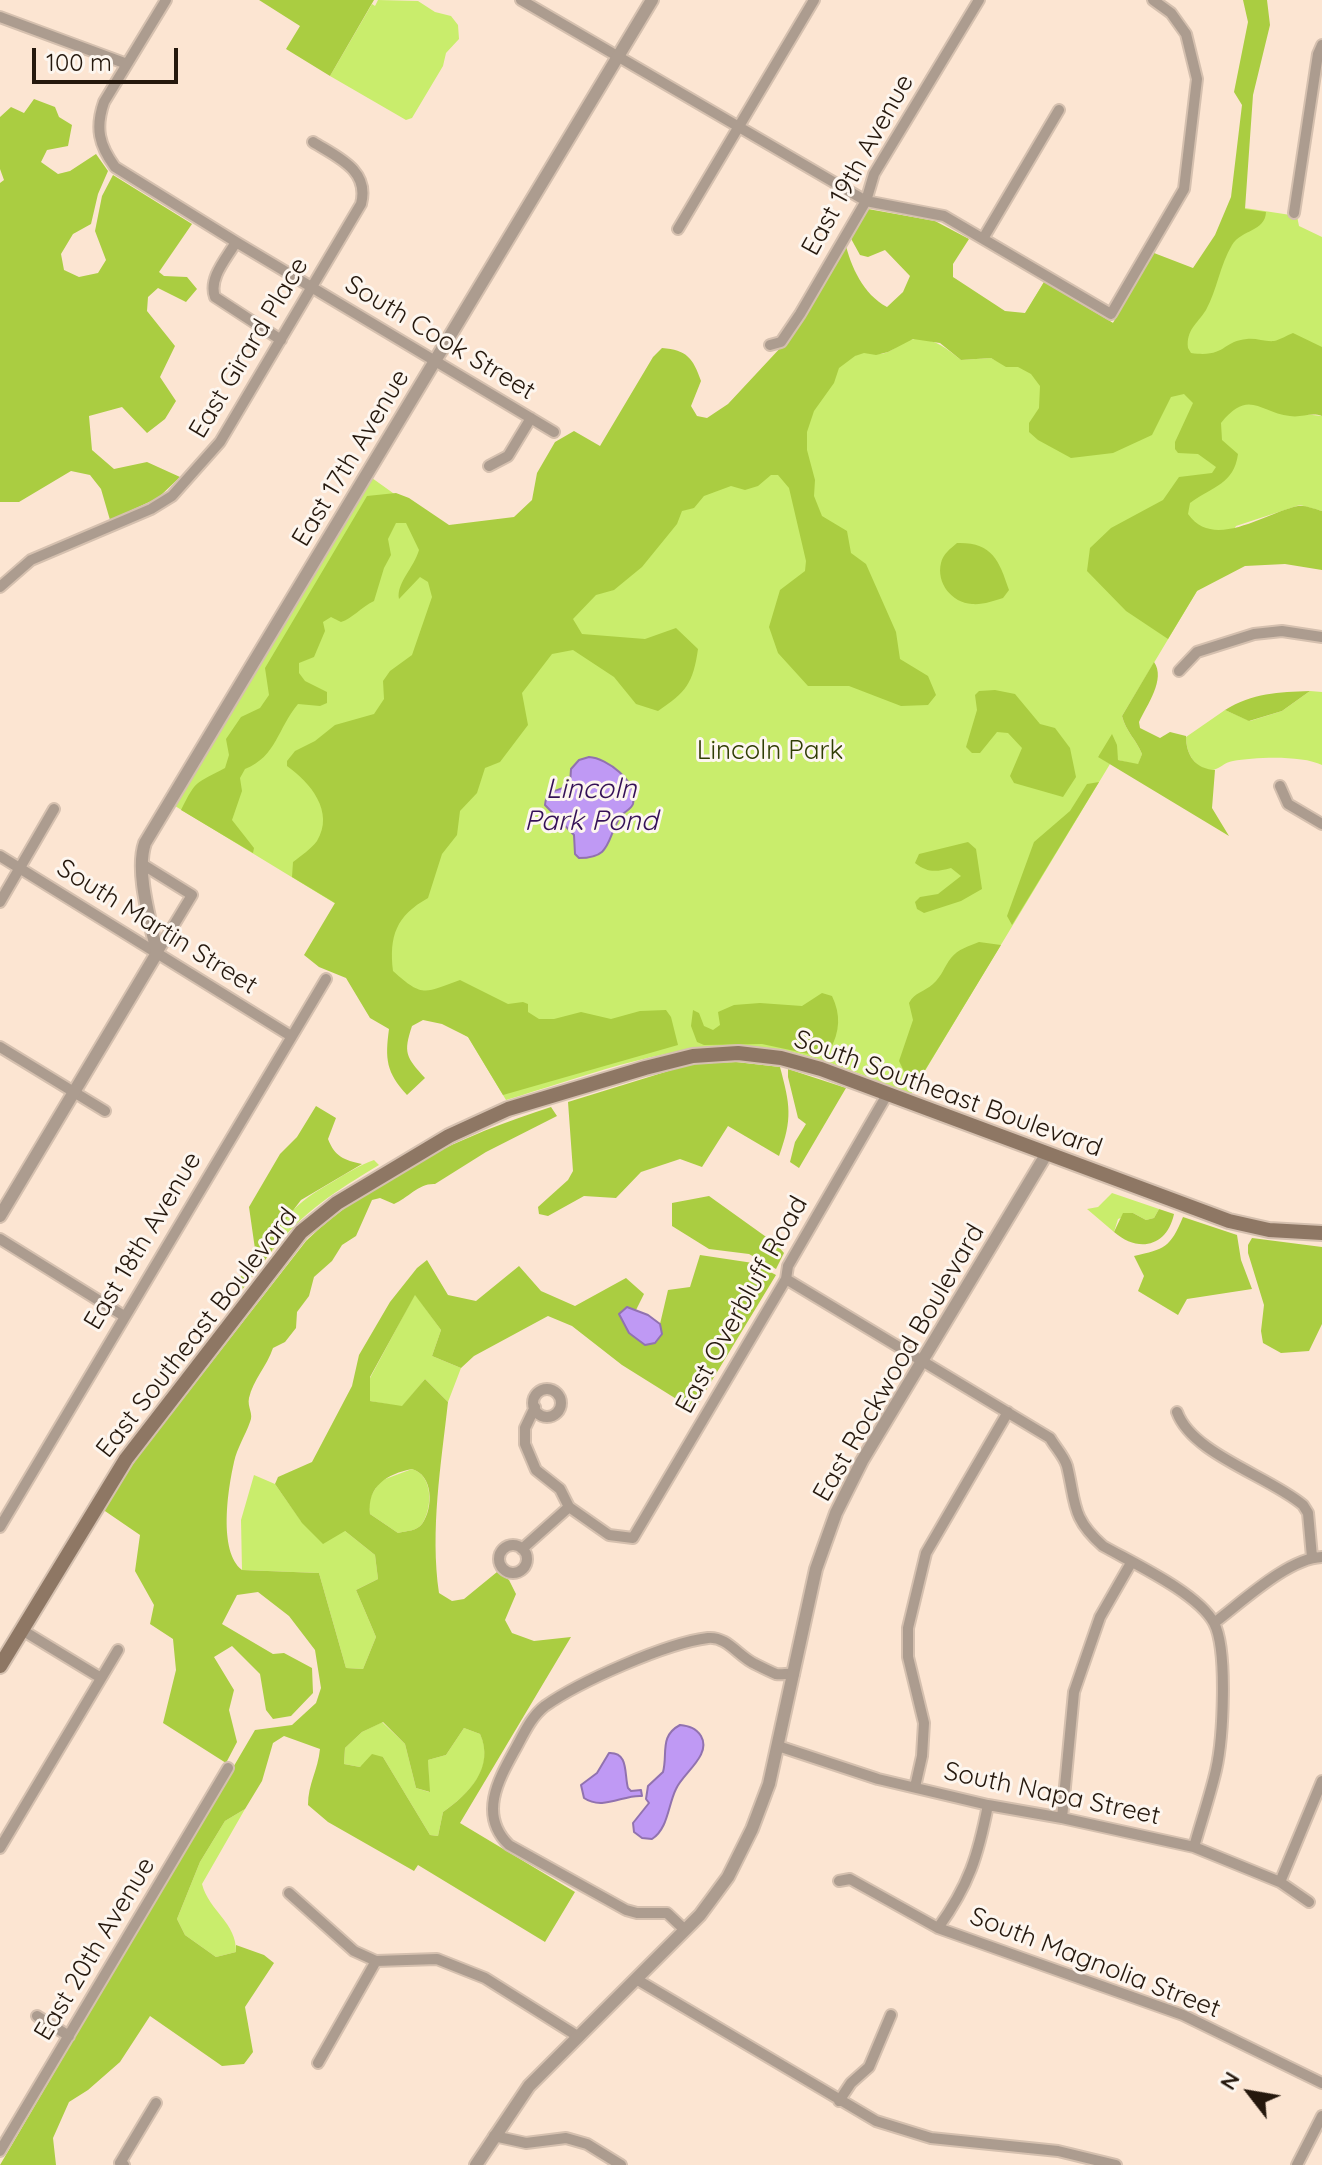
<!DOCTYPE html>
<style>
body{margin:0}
#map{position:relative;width:1322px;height:2165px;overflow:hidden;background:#fce5d2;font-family:Quicksand,sans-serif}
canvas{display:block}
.north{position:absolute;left:1210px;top:2053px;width:80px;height:80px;-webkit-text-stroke:6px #fdf6ef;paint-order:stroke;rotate:301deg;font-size:22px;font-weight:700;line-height:32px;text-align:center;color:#25180d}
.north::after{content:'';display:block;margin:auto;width:28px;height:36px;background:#25180d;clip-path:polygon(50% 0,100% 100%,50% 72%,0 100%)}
.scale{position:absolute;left:32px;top:48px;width:146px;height:36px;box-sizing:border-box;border:4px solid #25180d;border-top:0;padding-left:10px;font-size:24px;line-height:28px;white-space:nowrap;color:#25180d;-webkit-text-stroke:6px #fdf6ef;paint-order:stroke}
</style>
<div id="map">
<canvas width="1322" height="2165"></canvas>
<div class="north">N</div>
<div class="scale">100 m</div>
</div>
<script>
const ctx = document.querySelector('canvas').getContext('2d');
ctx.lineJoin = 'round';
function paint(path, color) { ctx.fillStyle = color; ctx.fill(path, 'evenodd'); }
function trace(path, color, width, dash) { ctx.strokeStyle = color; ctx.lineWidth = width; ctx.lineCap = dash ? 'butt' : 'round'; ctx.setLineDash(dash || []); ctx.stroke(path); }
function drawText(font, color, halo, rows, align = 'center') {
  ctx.font = font + ' Quicksand,sans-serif'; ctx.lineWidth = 6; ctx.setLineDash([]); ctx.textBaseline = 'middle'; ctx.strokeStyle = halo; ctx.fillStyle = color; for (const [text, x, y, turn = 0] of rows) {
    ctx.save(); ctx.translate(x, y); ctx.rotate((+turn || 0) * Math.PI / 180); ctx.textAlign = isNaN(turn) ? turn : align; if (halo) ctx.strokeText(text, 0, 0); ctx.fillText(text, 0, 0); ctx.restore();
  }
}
const green = new Path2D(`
 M378 0 418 1 435 12 451 16 458 25 459 39 446 53 443 66 412 118 406 120 330 76 372 4 375 6Z
 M1245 208 1297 216 1299 226 1322 237V383L1303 414 1322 416V511L1300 505 1236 526 1122 716C1126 732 1136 739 1142 754L1138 765 1118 760 1116 753 1098 756 1110 764 911 1094C869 1078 826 1058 782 1050 693 1033 591 1075 506 1100L468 1037 349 965 372 926 175 806 372 478 456 538 523 528 644 445 829 372C838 367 854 354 862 353 871 352 879 356 888 352 893 350 898 345 904 342 926 332 945 347 961 360L991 358 997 361 1044 282 1113 323 1154 253 1196 278Z
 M1310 691 1322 692V765C1302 755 1255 757 1233 761 1224 762 1218 771 1210 770 1193 768 1186 751 1186 737L1225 710 1250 721 1282 711Z
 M374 1160 379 1165C336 1191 304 1211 272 1251 279 1215 304 1198 334 1181 347 1173 360 1165 374 1160Z
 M1112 1193 1159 1209 1154 1218 1146 1220 1133 1213 1118 1219 1114 1232 1087 1209 1098 1207Z
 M415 1294 441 1330 432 1356 461 1368 448 1402 425 1379 402 1407 370 1401V1378Z
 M412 1469C433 1475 433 1507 422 1524 417 1531 406 1531 398 1533L370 1514 368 1501 380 1481Z
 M254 1475 275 1484 301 1521 345 1531 375 1555 378 1579 356 1590 376 1637 363 1669 346 1668 319 1573 242 1570 241 1520Z
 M382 1722 405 1744 416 1788 429 1792 428 1760 446 1755 464 1728 480 1734C496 1767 469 1794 443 1812L438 1836 430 1835 383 1757 360 1767 344 1764 345 1748 362 1732Z
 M245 1809 202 1884C209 1911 237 1923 236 1952L216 1957 185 1935 177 1919 200 1862 225 1821Z`);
const forest = new Path2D(`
 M259 0H374L330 76 286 49 300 26Z
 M1243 0H1267L1270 25 1253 95 1245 209 1266 212C1265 232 1242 229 1232 245 1220 265 1217 290 1206 310 1197 324 1186 330 1188 348L1191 353C1226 358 1222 341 1247 339 1256 338 1266 342 1274 341 1280 340 1287 335 1293 333L1322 347V416C1311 412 1301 418 1290 416 1260 413 1249 388 1221 423L1222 440 1238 454C1234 484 1213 486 1190 503L1188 514C1214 551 1264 513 1298 506 1305 505 1314 509 1322 511V570L1285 564 1245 566 1197 591 1168 639 1126 611 1087 571 1090 548 1111 528 1163 500 1179 477 1212 473 1216 467 1198 454 1178 453 1175 449V442L1193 403 1184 394 1171 397 1152 435 1113 453 1071 458 1038 440 1029 432V423L1039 408 1040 386 1031 374 1018 367H1006L991 358 961 360 940 343 913 339 888 352 876 355 864 353 855 356 839 368 834 383 814 411 807 432V450L815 480 814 496 822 516 847 531 851 553 866 564 896 632 900 659 928 676 936 695 928 705 901 706 849 686H808L778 653 769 627 780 590 805 571 806 561 789 488 778 475H771L758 486 745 490 731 486 704 496 694 508 682 511 677 524 642 567 614 590 596 595 573 619 582 634 645 639 676 628 698 649C693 684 686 692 658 711L636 704 614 677 573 650 552 654 522 693 528 725 500 762 485 768 477 793 460 811 457 835 442 854 428 898C396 916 389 936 393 971 423 998 424 993 460 980L508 1004 523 1002 528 1004V1012L539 1019H554L581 1012 611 1019 640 1011 666 1010 671 1017 678 1045 503 1095 468 1037 442 1024 423 1020 412 1026C403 1053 406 1057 425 1078L407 1095C386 1072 385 1059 389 1029L370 1018 346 978 319 967 304 955 335 903 292 877 293 862C301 856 311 849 317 841 335 812 310 782 287 766V761L295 751 315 741 335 725 374 714 384 699 383 681 390 671 412 655 432 597 428 582 420 577 399 599C396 583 414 568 419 550L406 523H396L388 539 391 555 384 568 374 601C361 607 352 619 341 622L331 617 323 622 325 631 314 657 299 663V673L305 681 327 692V703L320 706 298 704C277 729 277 756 245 769L240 778 242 791 232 820 254 848 253 853 181 810C197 778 196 784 225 768L229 755 226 739 241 717 260 708 269 695 265 668 367 496 396 493 409 498 449 525 514 517 532 500 537 473 555 442 574 431 600 446 653 357 662 348C687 350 693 358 701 381L691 406 697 416 707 418 728 404 783 345 845 242C851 267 863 294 887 307L903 292 910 276 885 250 868 257 860 255 849 235 868 209 935 221 969 239 953 264V277L1005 311 1025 313 1044 282 1113 323 1154 253 1193 268 1215 235 1231 197 1242 105 1234 92 1248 22Z
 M34 99 55 107 59 117 72 125 68 146 47 150 41 162 58 174 70 171 96 154 108 171 98 194 91 224 73 234 61 254 64 270 79 277 98 273 106 260 95 231 102 196 113 175 192 224 159 272 164 276 187 277 197 289 186 302 158 288 148 297 147 311 175 346 160 377 176 401 165 419 147 433 122 407 89 416 92 450 114 469 147 462 180 477 158 498 110 520 101 489 90 475 71 471 19 502H0V183L4 180 0 169V117L11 107 24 113Z
 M957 543C992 542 999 560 1009 590L1003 598C994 601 982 605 972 604 952 603 936 583 941 563 943 554 950 549 957 543Z
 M1154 662C1166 679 1147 705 1139 722L1140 728 1160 738 1170 732 1186 736C1186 755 1195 769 1215 770L1212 808 1229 836 1098 757 1112 734 1117 745 1118 760 1138 764 1142 754C1136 739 1126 732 1122 716Z
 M995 690 1015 694 1040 724 1055 728 1070 748 1076 777 1063 797 1014 783 1010 776 1022 748 1008 733 997 732 980 753H972L966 747 977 710 975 695 979 691Z
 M1310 691 1282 711 1249 721 1225 710C1253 693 1278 692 1310 691Z
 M1099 782 1012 925 1007 916 1034 842 1070 811 1087 784Z
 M968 842 976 849 982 889 961 901 924 913 917 909 915 902 920 897 938 894 961 876 951 868C936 872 928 873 915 863L919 854Z
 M979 942 1001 945 913 1090 899 1061 913 1020 909 1003C915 992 924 992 933 984 942 976 944 967 951 958 958 949 969 946 979 942Z
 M822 993 832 996C841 1015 840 1031 830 1050L818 1056 762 1044 704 1045 697 1042 691 1026 693 1010 699 1013 704 1026 713 1030 720 1025 718 1012 734 1005 760 1003 802 1006Z
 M736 1062 780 1067C790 1105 793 1118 779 1156L728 1126 702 1167 680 1159 641 1172 616 1198 584 1196 548 1216 539 1214 538 1207 568 1180 573 1171 568 1102 691 1064Z
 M788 1069 846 1088 799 1168 790 1162 795 1142 806 1124 798 1118 788 1077Z
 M316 1106 336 1118 328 1139C335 1157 344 1160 362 1164L301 1200 275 1234 272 1251 241 1291 240 1278 255 1249 249 1207 280 1154 297 1137Z
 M551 1107 557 1116 486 1152 435 1184C419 1183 408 1198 394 1204L380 1198 372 1200 356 1236 342 1245 332 1261 314 1277 309 1296 297 1312 296 1328 285 1342 273 1348C267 1366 253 1380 249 1398 247 1407 254 1414 250 1422 245 1436 237 1448 234 1462 228 1489 218 1551 242 1570L319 1573 346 1668 363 1669 376 1637 356 1590 378 1579 375 1555 345 1531 323 1544 302 1523 275 1484 278 1477 312 1462 352 1386 359 1355 390 1302 417 1268 427 1260 448 1295 476 1301 519 1266 541 1291 575 1306 626 1278 644 1294 636 1310 627 1307 661 1334 660 1324 668 1290 690 1287 700 1255 753 1263 776 1275 694 1410 622 1365 572 1326 548 1316 474 1356 461 1368 432 1356 441 1330 415 1295 370 1377V1401L402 1406 425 1379 448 1402C441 1465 430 1530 439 1593L452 1601 464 1599 497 1572 509 1580 516 1594 505 1620 512 1633 534 1641 571 1637 460 1823 575 1892 545 1942 418 1865 414 1871 328 1822 308 1805C308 1784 318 1770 320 1749L284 1736 273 1743 262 1781 245 1809 225 1821 200 1862 177 1919 185 1935 216 1957 236 1952V1945L264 1955 274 1963 245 2007 253 2052 244 2064 222 2066 150 2016 120 2062 88 2090 69 2102 53 2138 56 2165H0L255 1730 292 1725 316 1703 321 1688 315 1650 289 1616 258 1592 237 1595 222 1624 273 1654 284 1653 312 1668 313 1693 291 1716 273 1719 266 1710 260 1674 232 1646 214 1657 234 1690 229 1710 237 1742 226 1763 163 1723 176 1670 173 1639 150 1624 154 1605 135 1571 140 1535 102 1509 140 1454 306 1241C374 1176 463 1135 551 1107ZM412 1469C433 1475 434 1507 422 1524 417 1531 406 1531 398 1533L370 1514C367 1486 387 1474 412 1469ZM383 1722 405 1744 416 1788 430 1792 428 1760 446 1755 464 1728 480 1734C495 1767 469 1794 443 1812L438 1836 430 1835 383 1757 372 1754 360 1767 344 1764 345 1748 362 1732Z
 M709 1196 776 1244 784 1253 776 1269 749 1254 709 1249 672 1226V1203Z
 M1159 1209 1174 1214C1167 1247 1138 1253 1114 1232L1123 1213H1133L1146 1220 1154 1218Z
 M1183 1217 1237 1235 1241 1260 1252 1289 1187 1299 1178 1315 1138 1291 1144 1276 1134 1256C1165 1249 1170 1248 1183 1217Z
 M1252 1238 1322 1247V1324L1309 1351 1281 1353 1263 1343 1261 1331 1264 1305 1248 1253V1245Z`);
const water = new Path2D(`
 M589 757C607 758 638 781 633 804 631 810 623 812 620 817 606 840 612 858 579 858L575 854 574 835 545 805C546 788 560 792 570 784L571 769 579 760Z
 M627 1307 648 1315 660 1324 662 1334 655 1343 645 1345 629 1333 619 1314Z
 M680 1725C689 1726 696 1728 701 1736 712 1755 683 1773 676 1789 668 1805 668 1829 652 1839L642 1838 634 1832 633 1823 649 1803 646 1799 648 1786 663 1772C668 1754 659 1736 680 1725Z
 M609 1753C629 1752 624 1774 628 1788L631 1791 641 1790 642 1796C624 1794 603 1811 584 1798L581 1785 597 1773Z`);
const minor = new Path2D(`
 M166 0 104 102C95 128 99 145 115 167L236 242 554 432
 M521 0 866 201 944 216 1111 314 1184 189 1197 79 1186 34 1171 13 1153 0
 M0 17 127 64
 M1294 213 1318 54 1322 45
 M678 229 814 0
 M984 237 1059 110
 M236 242C227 258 208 278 215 297L281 340
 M770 345 781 342 800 314 866 201 874 174 979 0
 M489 466 508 456 531 418
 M0 587 31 560 151 509 172 496 220 442 361 204C370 170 337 157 313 142
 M1179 671 1197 652 1254 634 1282 631 1322 637
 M1280 786 1288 804 1322 824
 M0 856 291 1036
 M142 864 192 895 157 953
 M0 902 54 809
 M0 1047 105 1111
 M0 1239 124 1316
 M786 1279 1050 1438C1055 1447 1064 1456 1067 1466 1076 1503 1071 1518 1103 1546 1133 1563 1198 1593 1214 1623 1228 1650 1223 1739 1216 1770 1210 1796 1201 1822 1194 1847
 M533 1403a14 14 0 1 1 28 0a14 14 0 1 1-28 0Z
 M535 1407 525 1428V1444L536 1470 560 1489 569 1507 609 1535 633 1538 786 1279 788 1266 888 1093
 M1177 1412C1192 1454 1269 1476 1303 1505L1308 1513 1312 1557
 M0 1527 326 979
 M499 1559a14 14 0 1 1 28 0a14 14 0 1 1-28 0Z
 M522 1549 569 1507
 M1214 1623C1241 1603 1288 1558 1322 1557
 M22 1630 101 1678
 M778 1746 878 1779 988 1805 1062 1818 1194 1847 1280 1882 1309 1902
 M915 1787 922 1756 924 1723 908 1657V1628L926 1553 1008 1412
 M1062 1818 1074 1692 1100 1617 1131 1563
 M0 1848 118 1650
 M839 1881 850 1879 938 1928 1183 2015 1322 2083
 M1280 1882 1322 1781
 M289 1893 354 1951 376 1961 437 1959 485 1978 579 2037
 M938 1928C969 1885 978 1856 988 1805
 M685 1930 667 1913H637L626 1910 509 1845C477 1814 500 1777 517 1746 525 1731 532 1716 545 1706 579 1682 666 1643 708 1638 727 1636 739 1657 755 1664 761 1667 771 1672 776 1674 782 1675 788 1673 794 1674
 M636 1979 876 2121 931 2138 1058 2151 1116 2165
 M37 2016 69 2036
 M318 2063 376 1961
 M839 2101 851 2083 869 2067 891 2015
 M494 2136 526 2143 566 2138 587 2144 621 2165
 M0 2151 228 1768
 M124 2165 120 2163 156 2103
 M1297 2165 1322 2116`);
const tertiary = new Path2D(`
 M0 1216 157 953C151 923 135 872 145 843L652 0
 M476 2165 529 2086 700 1915 728 1877 752 1829 769 1784 816 1569 836 1513 862 1461 1047 1153`);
const secondary = new Path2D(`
 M0 1666 126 1459 301 1232 337 1203 449 1136 508 1109 645 1068 693 1056 738 1053 781 1058 821 1069 1229 1221 1269 1230 1322 1233`);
const streetNames = [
 ["East 19th Avenue",858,165,-61],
 ["South Cook Street",440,338,31],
 ["East Girard Place",249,348,-59],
 ["East 17th Avenue",351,458,-59],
 ["South Martin Street",157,927,32],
 ["South Southeast Boulevard",948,1094,20],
 ["East 18th Avenue",143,1241,-59],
 ["East Overbluff Road",742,1305,-61],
 ["East Southeast Boulevard",197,1333,-52],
 ["East Rockwood Boulevard",899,1363,-60],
 ["South Napa Street",1052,1794,12],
 ["East 20th Avenue",95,1949,-59],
 ["South Magnolia Street",1095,1963,21]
];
const parkNames = [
 ["Lincoln Park",770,751]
];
const waterNames = [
 ["Lincoln",591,790],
 ["Park Pond",591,822]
];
paint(green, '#c9ed6c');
paint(forest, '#aacd41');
paint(water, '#bf99f4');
trace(water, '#9172af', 2);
trace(minor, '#d5c0af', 14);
trace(tertiary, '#d5c0af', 16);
trace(secondary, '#d5c0af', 18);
trace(minor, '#ac9c8f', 10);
trace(tertiary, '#ac9c8f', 12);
trace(secondary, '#8e7764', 14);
drawText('26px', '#25180d', '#fdf6ef', streetNames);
drawText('26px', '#303d04', '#fdf6ef', parkNames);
drawText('italic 28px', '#351157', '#fdf6ef', waterNames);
</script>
